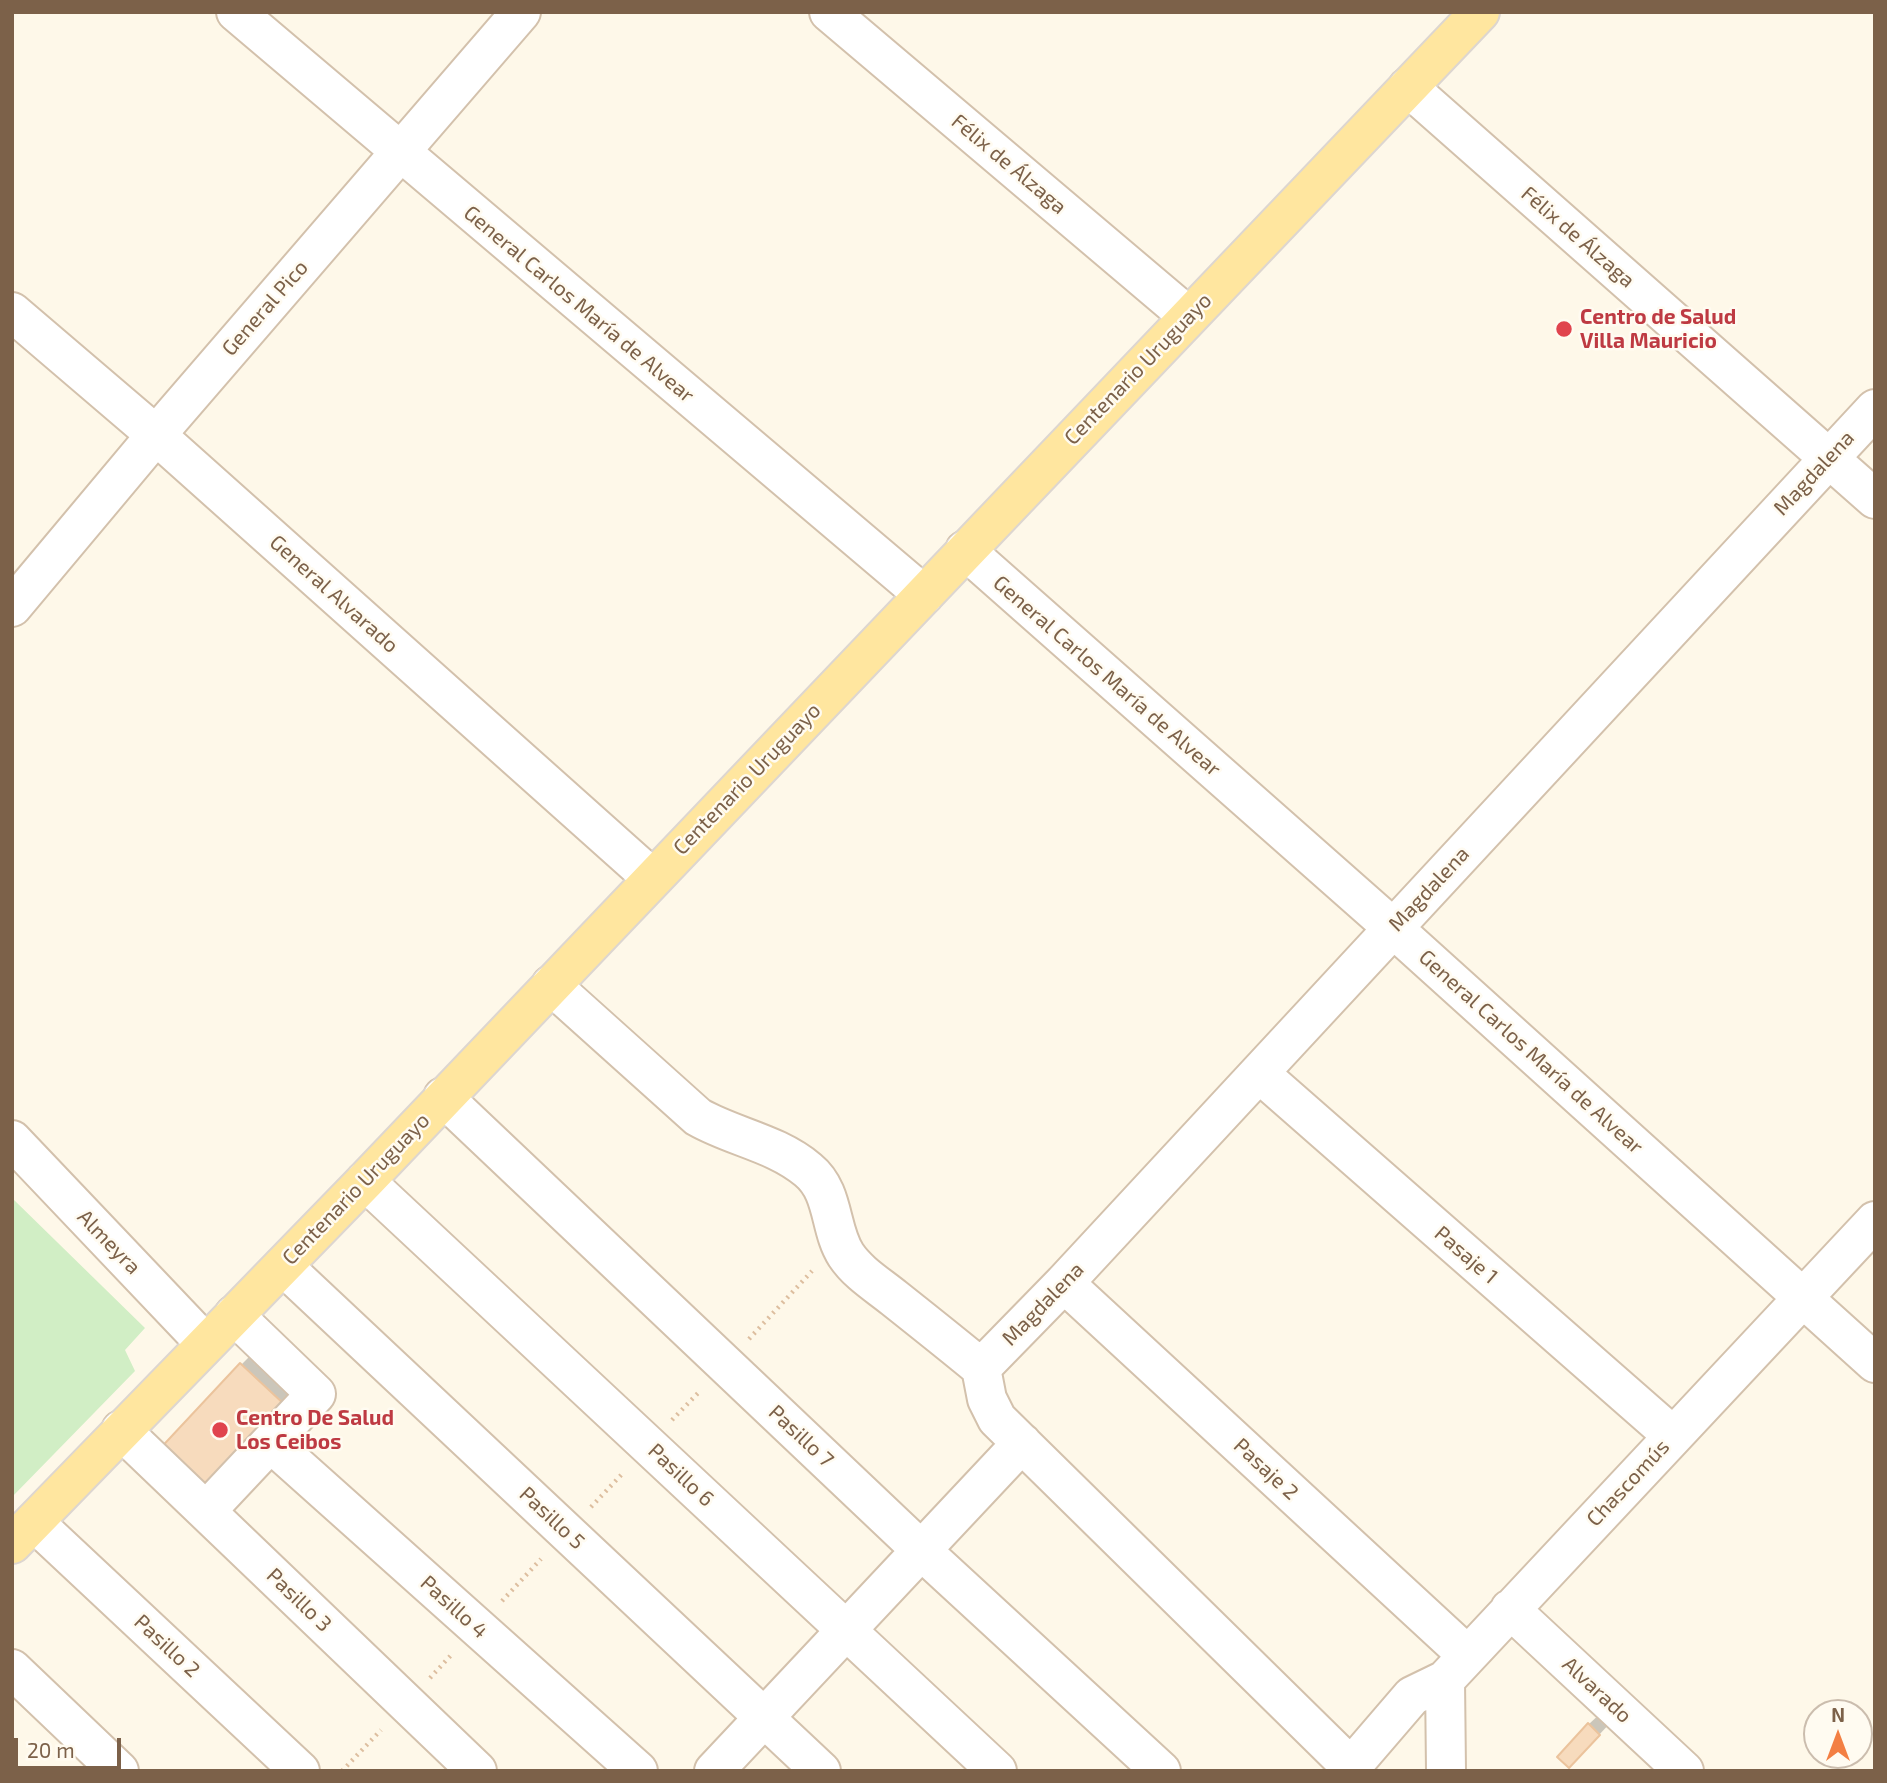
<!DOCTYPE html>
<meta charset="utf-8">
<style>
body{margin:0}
#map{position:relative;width:1887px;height:1783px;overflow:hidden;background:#fef8e9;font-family:"Exo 2",sans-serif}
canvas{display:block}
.frame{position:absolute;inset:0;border:14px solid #7c6149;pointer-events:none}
.north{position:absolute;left:1803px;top:1699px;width:70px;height:70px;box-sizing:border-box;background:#fffbf1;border:2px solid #cbbdae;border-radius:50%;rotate:0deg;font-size:19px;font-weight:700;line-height:28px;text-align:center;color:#7c6149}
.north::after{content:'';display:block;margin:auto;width:24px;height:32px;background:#f37f43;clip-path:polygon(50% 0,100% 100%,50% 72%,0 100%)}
.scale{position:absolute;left:14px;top:1738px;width:107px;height:32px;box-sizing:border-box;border:4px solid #7c6149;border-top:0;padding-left:9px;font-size:21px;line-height:24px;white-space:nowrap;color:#7c6149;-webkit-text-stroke:5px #fffbf1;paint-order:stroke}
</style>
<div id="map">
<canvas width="1887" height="1783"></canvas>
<div class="frame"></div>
<div class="north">N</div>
<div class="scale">20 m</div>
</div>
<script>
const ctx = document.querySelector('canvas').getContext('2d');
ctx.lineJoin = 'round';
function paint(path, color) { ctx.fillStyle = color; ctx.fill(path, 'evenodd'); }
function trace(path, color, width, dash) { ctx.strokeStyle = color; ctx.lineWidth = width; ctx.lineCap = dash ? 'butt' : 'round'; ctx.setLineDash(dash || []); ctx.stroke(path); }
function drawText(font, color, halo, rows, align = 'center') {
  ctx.font = font + ' "Exo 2",sans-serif'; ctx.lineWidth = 5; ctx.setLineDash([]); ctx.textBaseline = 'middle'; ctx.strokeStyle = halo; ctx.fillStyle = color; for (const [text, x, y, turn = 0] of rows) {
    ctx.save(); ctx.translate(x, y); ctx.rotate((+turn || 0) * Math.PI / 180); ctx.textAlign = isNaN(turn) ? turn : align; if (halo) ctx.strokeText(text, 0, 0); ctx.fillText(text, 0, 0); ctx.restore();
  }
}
const green = new Path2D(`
 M12 1198 145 1328 125 1350 135 1371 12 1497Z`);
const shadow = new Path2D(`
 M262 1344 305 1383 220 1472 241 1365Z
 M1603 1711 1613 1720 1583 1752 1589 1724Z`);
const building = new Path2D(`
 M240 1363 285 1405 199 1496 155 1454Z
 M1588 1723 1600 1735 1569 1768 1557 1757Z`);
const path = new Path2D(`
 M749 1339 812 1271
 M672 1420 700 1391
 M591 1507 623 1473
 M502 1601 541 1559
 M430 1678 453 1653
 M342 1771 381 1730`);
const minor = new Path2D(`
 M236 12 924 595
 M829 12 1188 316
 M1408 87 1875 499
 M12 312 156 435 652 878
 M965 550 1393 928 1875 1363
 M12 607 156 435 521 12
 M551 985 698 1117C733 1137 776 1143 808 1170 835 1192 829 1229 846 1255 858 1273 878 1285 894 1298 923 1321 952 1344 981 1368L987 1399 997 1419 1351 1767 1412 1696 1445 1680 1875 1221
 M1259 1073 1673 1436
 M443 1097 922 1551 1161 1771
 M12 1140 205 1343
 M365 1181 997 1771
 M283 1266 821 1771
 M1064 1283 1467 1655
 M981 1368 1064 1283 1875 409
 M121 1430 477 1771
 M271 1443 638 1771
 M206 1511 316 1394 234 1315
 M34 1522 300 1771
 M1510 1609 1684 1771
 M12 1669 119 1771
 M1445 1680 1446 1771
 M714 1771 1022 1443`);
const major = new Path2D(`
 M12 1544 365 1181 1480 12`);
const markers = [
 [1564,329,9,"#e0444e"],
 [220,1430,9,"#e0444e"]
];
const streetNames = [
 ["Félix de Álzaga",1009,164,40],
 ["Félix de Álzaga",1578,237,41],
 ["General Carlos María de Alvear",579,304,40],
 ["General Pico",265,308,-49],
 ["Centenario Uruguayo",1138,369,-46],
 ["Magdalena",1814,473,-47],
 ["General Alvarado",334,594,42],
 ["General Carlos María de Alvear",1107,676,41],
 ["Centenario Uruguayo",747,779,-46],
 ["Magdalena",1429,889,-47],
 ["General Carlos María de Alvear",1531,1052,42],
 ["Centenario Uruguayo",356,1189,-46],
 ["Almeyra",109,1242,46],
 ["Pasaje 1",1466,1255,41],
 ["Magdalena",1043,1304,-46],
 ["Pasillo 7",801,1436,43],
 ["Pasaje 2",1266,1469,43],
 ["Pasillo 6",681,1475,43],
 ["Chascomús",1628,1483,-47],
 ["Pasillo 5",552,1518,43],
 ["Pasillo 3",299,1600,44],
 ["Pasillo 4",454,1607,42],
 ["Pasillo 2",167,1646,43],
 ["Alvarado",1597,1690,43]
];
const healthNames = [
 ["Centro de Salud",1580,317],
 ["Villa Mauricio",1580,341],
 ["Centro De Salud",236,1418],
 ["Los Ceibos",236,1442]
];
paint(green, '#d1eec5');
paint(shadow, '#0003');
paint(building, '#f7dbbd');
trace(building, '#ebc39c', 2);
trace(minor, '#d3c1ac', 42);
trace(major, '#ddd6d0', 42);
trace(path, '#ddbe9f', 4.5, [2, 5]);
trace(minor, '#fff', 38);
trace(major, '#ffe69f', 38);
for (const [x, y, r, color] of markers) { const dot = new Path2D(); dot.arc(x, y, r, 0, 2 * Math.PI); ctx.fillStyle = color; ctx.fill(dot); trace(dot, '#fffbf1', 2.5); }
drawText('21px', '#7c6149', '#fffbf1', streetNames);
drawText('bold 21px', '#be3a42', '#fffbf1', healthNames, 'left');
</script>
